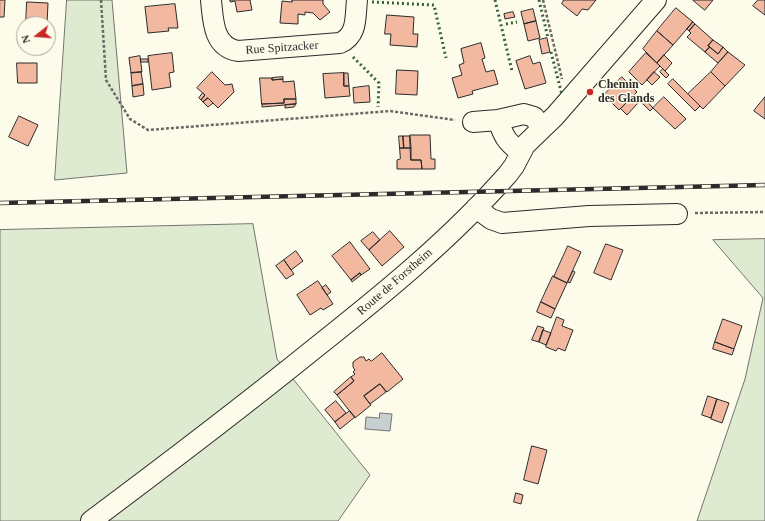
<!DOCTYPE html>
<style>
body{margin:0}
#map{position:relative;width:765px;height:521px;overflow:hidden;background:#fdfbea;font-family:Georgia,serif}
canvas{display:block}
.north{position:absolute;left:16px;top:16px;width:40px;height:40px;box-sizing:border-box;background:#fdfbea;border:1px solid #a9a89e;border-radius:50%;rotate:253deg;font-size:11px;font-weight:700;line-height:16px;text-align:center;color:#2b2b2b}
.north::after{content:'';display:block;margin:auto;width:14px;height:18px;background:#c62828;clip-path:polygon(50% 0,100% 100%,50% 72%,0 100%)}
</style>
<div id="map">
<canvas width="765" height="521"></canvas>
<div class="north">N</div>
</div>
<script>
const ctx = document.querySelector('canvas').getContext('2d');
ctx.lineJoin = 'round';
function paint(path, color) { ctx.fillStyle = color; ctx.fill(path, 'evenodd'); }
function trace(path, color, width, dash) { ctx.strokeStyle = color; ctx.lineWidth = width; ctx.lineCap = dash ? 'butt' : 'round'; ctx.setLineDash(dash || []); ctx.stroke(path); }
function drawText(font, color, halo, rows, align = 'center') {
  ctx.font = font + ' Georgia,serif'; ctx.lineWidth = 3; ctx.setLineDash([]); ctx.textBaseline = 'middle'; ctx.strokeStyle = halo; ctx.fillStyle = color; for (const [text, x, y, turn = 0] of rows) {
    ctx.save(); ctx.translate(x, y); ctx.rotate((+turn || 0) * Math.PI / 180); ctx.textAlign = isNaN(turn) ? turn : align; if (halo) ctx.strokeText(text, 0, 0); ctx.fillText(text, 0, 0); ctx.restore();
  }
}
const green = new Path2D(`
 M67 0H112L127 173 55 180Z
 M253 224 277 359 370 475 338 521H0V230Z
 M765 239V521H697L745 379 763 298 713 240Z`);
const water = new Path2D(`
 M380 413 392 414 390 431 365 429 366 417 379 418Z`);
const building = new Path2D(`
 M0 0H5L4 17H0Z
 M230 0H250L252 10 237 12 235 1 231 2Z
 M292 0H323V4L330 12 320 20 313 13 305 12V15L298 14V24L280 23 282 1 292 2Z
 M564 0H596L588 10 582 9 577 16 562 4Z
 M693 0H713L705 10Z
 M758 0H765V15L753 6Z
 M27 2 48 3 47 24H26Z
 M175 4 178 28H168L169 31 148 33 145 7Z
 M676 8 693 22 673 45 657 31Z
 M533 9 536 21 524 24 521 12Z
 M513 12 515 17 505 19 504 14Z
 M387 15 414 17 413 34H418L417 47 390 45 391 34H385Z
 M536 21 540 38 528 41 524 24Z
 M693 22 695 24 689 31 687 29Z
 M695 24 713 40 708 46 710 47 705 52 687 37 691 33 689 31Z
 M657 31 673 45 657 63 643 49Z
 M547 38 550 52 542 54 539 40Z
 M713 40 723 47 718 54 708 46Z
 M481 43 485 58 482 59 486 72 494 70 498 84 472 91 473 94 458 98 452 78 462 75 459 65 464 63 461 49Z
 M710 47 718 54 723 47 728 52 718 63 705 52Z
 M728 52 745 65 725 86 711 72Z
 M172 53 174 72 169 73 171 87 152 90 148 56Z
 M646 53 660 66 642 85 629 72Z
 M664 55 672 63 665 71 657 63Z
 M140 56 142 72 131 73 129 58Z
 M530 56 533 64 540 62 546 83 525 89 516 61Z
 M141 59H148V62H141Z
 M17 63H37V83H18Z
 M663 69 669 75 666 78 660 72Z
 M397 70 418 71 417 95 396 94Z
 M141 72 143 84 132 86 131 73Z
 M212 72 225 85 232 84 234 92 218 108 208 98 203 102 201 100 205 95 197 88Z
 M654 72 660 77 652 85 647 80Z
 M711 72 725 86 703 109 688 94Z
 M344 73H348L349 86H344Z
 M344 73V86H349L350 96 325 98 323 74Z
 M283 77V79L272 80V78Z
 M622 77 637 92 619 110 604 95Z
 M260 78H272V80L283 79V82L294 81 296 99H284V103L262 104Z
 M673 79 700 106 695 111 668 84Z
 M143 84 144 95 133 97 132 86Z
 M369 86 370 102 354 103 353 88Z
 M203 93 205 95 201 100 199 98Z
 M632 97 638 103 627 115 621 109Z
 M664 97 686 119 675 129 653 108Z
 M765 97V119L754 111Z
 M208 98 213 103 208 107 203 102Z
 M284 99H296V104L262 107V104L284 103Z
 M646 100 653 108 650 111 643 104Z
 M296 104 294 107 285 108V105Z
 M19 116 38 125 28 146 9 137Z
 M410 135H430L431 159H435V169H422L421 160H411Z
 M399 136H403L404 148H400Z
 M403 136H410L411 148H404Z
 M400 148H411V160H421L422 169H397V160L400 159Z
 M390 231 404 247 382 266 369 250Z
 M373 232 380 240 369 250 361 241Z
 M350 242 370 269 361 275 360 273 351 280 332 256Z
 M606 244 623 250 611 280 594 273Z
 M568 246 581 252 567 283 554 277Z
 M296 251 303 261 291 270 284 260Z
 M284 260 294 274 286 279 276 266Z
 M573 271 575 272 570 283 568 282Z
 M360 273 361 275 352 282 351 280Z
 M553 276 567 283 555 309 541 302Z
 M318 281 333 304 323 310 321 308 310 315 297 295Z
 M326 285 331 292 327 295 322 288Z
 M541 302 555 309 551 318 537 312Z
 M557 317 564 320 562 326 573 330 565 351 558 348 556 351 546 347Z
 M723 319 742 326 734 349 715 342Z
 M538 326 544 328 539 342 532 340Z
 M543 330 551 333 546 345 539 342Z
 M715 342 734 349 732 355 713 349Z
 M382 353 403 379 387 392 380 384 364 396 371 405 355 418 337 395 354 381 351 377 355 374 353 372 355 370 353 367V362L360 357H364L366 361 369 359 371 361Z
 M351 377 354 381 337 395 334 392Z
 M380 384 386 392 370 404 364 396Z
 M708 396 717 399 711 418 702 415Z
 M717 399 729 403 722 423 711 419Z
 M336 401 346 413 335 422 325 410Z
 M350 411 355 417 340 429 335 422Z
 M532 446 547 450 538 484 524 480Z
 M516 493 523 495 521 504 514 502Z`);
const path = new Path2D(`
 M101 0 106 80 130 119 148 130 390 111 455 120
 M543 0 562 79
 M695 213 765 212`);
const minor = new Path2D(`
 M211 0C213 20 213 47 238 51L340 43C358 35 355 17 357 0
 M473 122 498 120
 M520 152C506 141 504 137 498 120L524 114 534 117 542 128
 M476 208 491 219 502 223 589 216 677 214
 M91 521C166 465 241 408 314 349 382 295 450 240 508 174L514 166 525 145 555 116 656 0`);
const rail = new Path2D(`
 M0 203 765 185`);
const hedge = new Path2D(`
 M495 0 512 71
 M539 0 548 38
 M372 2 434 5 446 58
 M506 24 517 22
 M551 52 562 95
 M353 57 379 83 378 107`);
const markers = [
 [590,92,4,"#c62828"]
];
const streetNames = [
 ["Rue Spitzacker",282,48,-4],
 ["Route de Forstheim",395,282,-41]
];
const poiNames = [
 ["Chemin",598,85],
 ["des Glands",598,99]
];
paint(green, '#deebd1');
trace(green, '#74746e', 1);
paint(water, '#c7d0d0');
trace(water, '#74746e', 1);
paint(building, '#f2b8a0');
trace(building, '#2b2b2b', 1);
trace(minor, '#2b2b2b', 22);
trace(path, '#6a6964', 2.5, [3, 2]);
trace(minor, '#fdfbea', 20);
trace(rail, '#2b2b2b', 4.5);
trace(rail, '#fdfbea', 3, [9]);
trace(hedge, '#34623c', 3, [2, 3]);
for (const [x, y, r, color] of markers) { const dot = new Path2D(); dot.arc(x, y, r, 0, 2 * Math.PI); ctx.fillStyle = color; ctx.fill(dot); trace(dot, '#fdfbea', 1.5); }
drawText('12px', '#2b2b2b', '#fdfbea', streetNames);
drawText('bold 12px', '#2b2b2b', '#fdfbea', poiNames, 'left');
</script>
